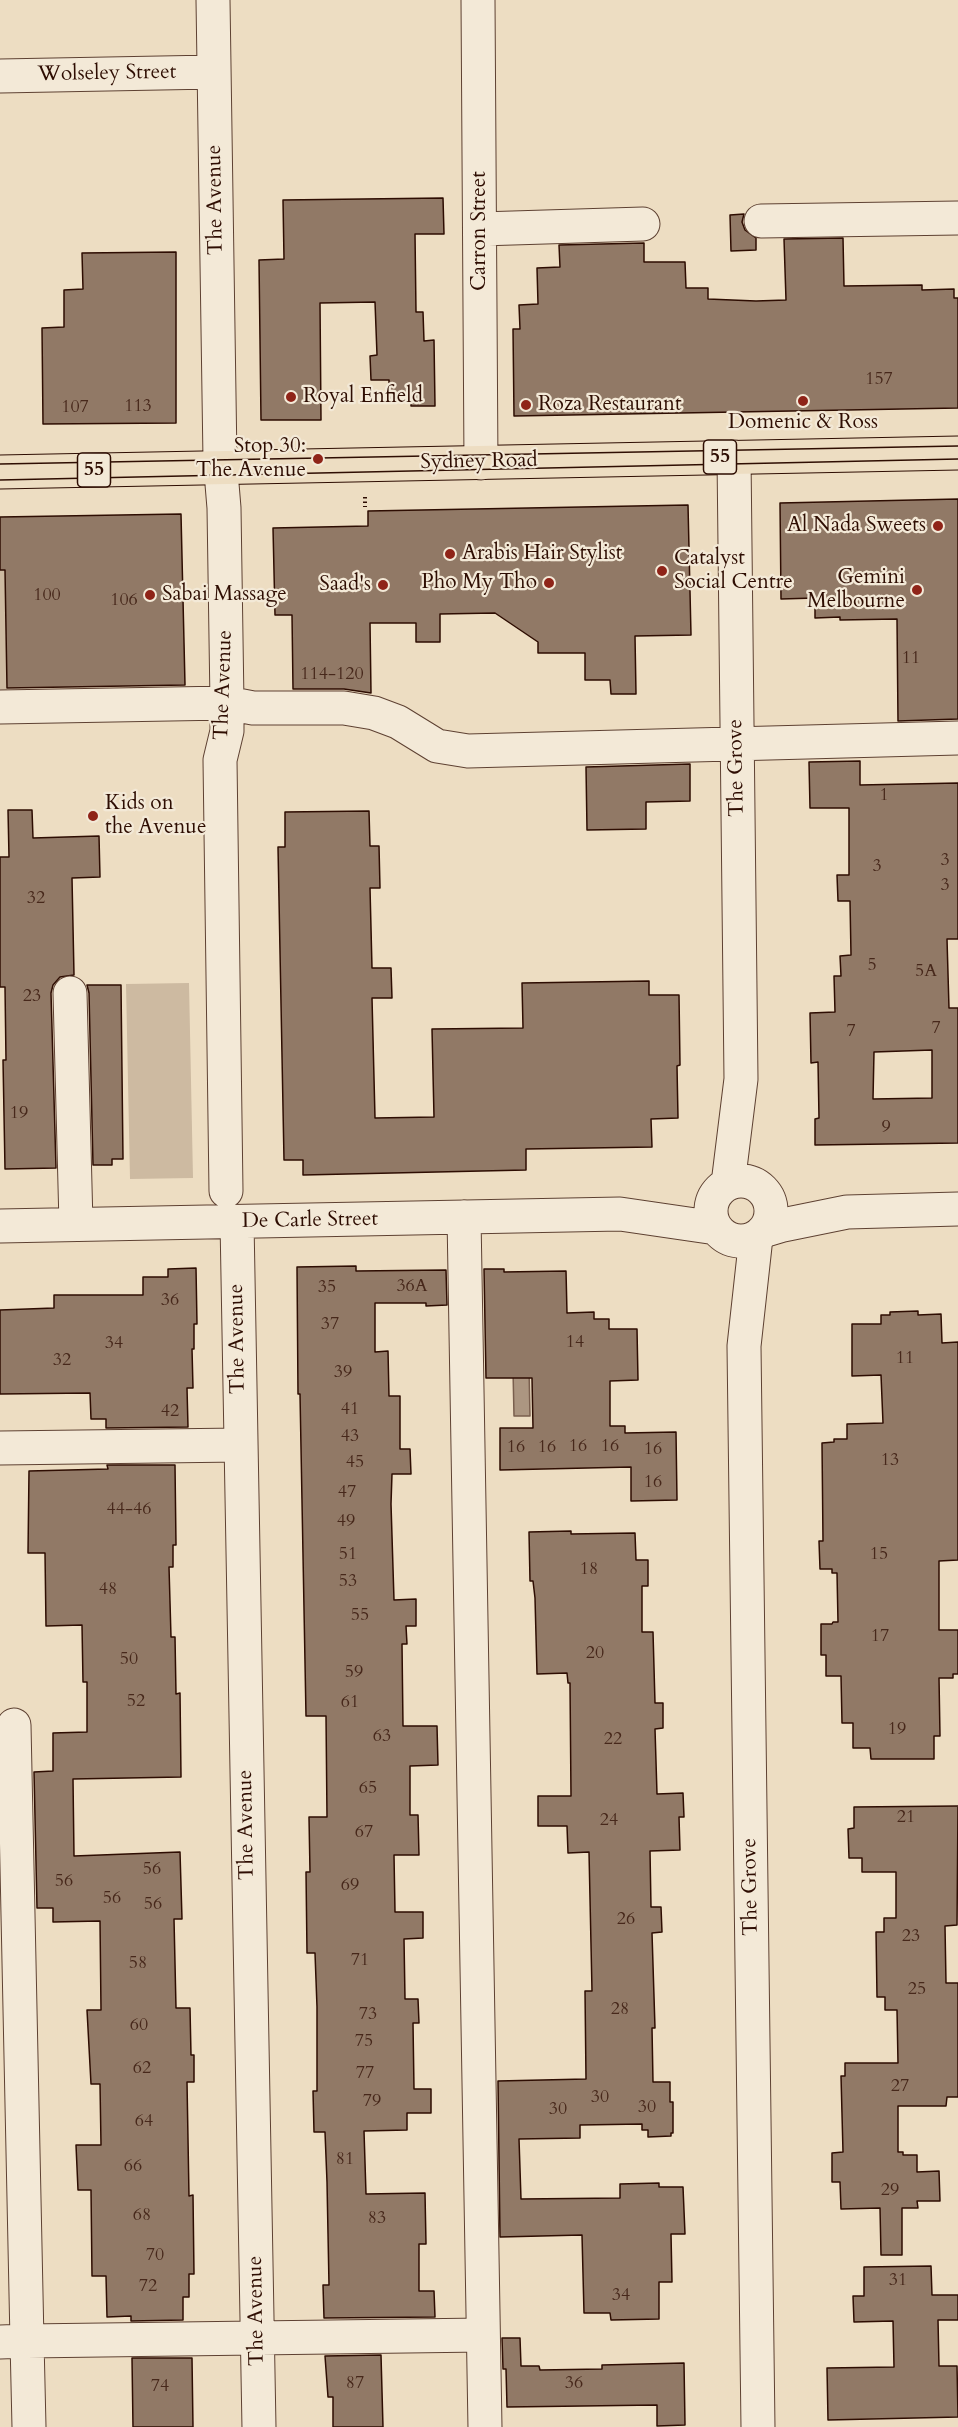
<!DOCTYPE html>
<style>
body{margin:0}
canvas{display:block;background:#edddc2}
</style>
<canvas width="958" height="2427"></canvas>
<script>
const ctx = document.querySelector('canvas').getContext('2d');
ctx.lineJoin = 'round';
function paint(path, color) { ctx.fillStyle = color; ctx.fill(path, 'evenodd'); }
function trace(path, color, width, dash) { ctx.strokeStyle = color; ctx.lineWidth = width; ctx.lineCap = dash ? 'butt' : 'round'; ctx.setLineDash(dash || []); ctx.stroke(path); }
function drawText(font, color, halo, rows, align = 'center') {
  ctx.font = font + ' Cardo,serif'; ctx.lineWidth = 4.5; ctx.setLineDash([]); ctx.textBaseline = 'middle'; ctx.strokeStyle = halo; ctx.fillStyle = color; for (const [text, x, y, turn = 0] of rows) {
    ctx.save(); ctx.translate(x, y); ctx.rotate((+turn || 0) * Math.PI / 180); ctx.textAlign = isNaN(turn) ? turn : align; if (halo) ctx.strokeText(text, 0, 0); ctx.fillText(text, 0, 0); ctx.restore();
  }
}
const green = new Path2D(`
 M0 570H5L7 700H0Z
 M189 983 193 1178 130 1179 126 984Z`);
const water = new Path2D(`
 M529 1369 530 1416H514L513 1370Z`);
const building = new Path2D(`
 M443 198 444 234H415L416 312H423L424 341 434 340 435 406H411V397L389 398V380H371L370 356 377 355 375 302 320 303 321 420H261L259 260 284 259 283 200Z
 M744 214 742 222 745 230 756 238V250L731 251 730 215Z
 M843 238 844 286 922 285V290L954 289V298H958V408L514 416 513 329H520L519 305 538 304 537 268 560 267 559 245 644 243V262H685L686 288H708V299L756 301 786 300 784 239Z
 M176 252V423L43 424 42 328 64 327V290L83 289 82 253Z
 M958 499V719L898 721 897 619 840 620V617L815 618V598L781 599 780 503Z
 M688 505 691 635 635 636 636 694H611L610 680H585V653H538V642L495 613 440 614V642H416V623H370L371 693 344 689H293L292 615H275L273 528 368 526V511Z
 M181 514 185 685 7 688 5 570H0V517Z
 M860 761V785L958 783V939H947L949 1008H958V1143L815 1145V1119L819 1118 818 1062 811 1063 810 1013 835 1012 834 976H841L840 956 851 955 850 901H838L837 875H849V808H810L809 762ZM932 1050V1098L873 1099 874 1052Z
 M690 764V801L646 802V829L587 830 586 767Z
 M8 810H32L33 838 99 836 100 877 72 878 74 975 60 977 53 985 51 993 56 1168 5 1169 3 1060H6L5 987H0V857H9Z
 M369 811 370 846H379L380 888H370L372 968H391L392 998H372L375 1118 434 1117 432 1029 523 1028 522 983 649 981V995H679L680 1065 677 1066 678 1118 651 1119 652 1147 526 1149V1170L303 1175V1160H284L278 847H285V812Z
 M87 985H121L123 1159H112V1165H93L89 993Z
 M356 1266V1271L446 1270 447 1305 426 1306V1303H375V1352L388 1351 389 1396H400V1449H410L411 1474H392L391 1504 394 1600 416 1599V1626H406L407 1644H402L403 1726H437L438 1765 410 1766V1815H418L419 1855H394L395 1912H423V1938L404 1939 405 1999H418L419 2023H413L414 2089H431V2113H407V2130L364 2131 366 2194 425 2193 426 2244H419V2291H434L435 2317 324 2318 323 2285H329L327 2182 325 2132H314L313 2091H317V2007L315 1953H307L306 1872H310L309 1817H327L326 1716H306L300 1394H298L297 1267Z
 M196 1268 197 1324H194V1349H192L193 1388H187L188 1427 106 1428V1419H91L90 1393 0 1394V1310L54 1308V1295H143V1277H168V1269Z
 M484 1269H504V1272L566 1271 567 1313 594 1312V1319H609V1329H637L638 1380 610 1381V1426H625V1433L676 1432 677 1500 631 1501V1467L500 1470V1428H533L532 1378H486Z
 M918 1311V1315L941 1314 942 1343 958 1342V1560L939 1561V1630H958V1674H953V1678H939L940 1736H934V1759H871L870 1748H853V1723H842L841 1676H826V1655H821V1624H832L833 1622H838L837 1573H832V1569H820L819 1541H823L822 1443 834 1442V1439H847V1424L883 1423 881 1375 852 1376V1324H881V1315H890V1312Z
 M107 1465H175L176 1545H173V1567H169L171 1637H175L176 1694 180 1693 181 1777 73 1779 74 1856 180 1852 182 1919H174L176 2008H190L191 2055H194V2082H187L189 2196 193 2195 194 2274H189V2297H183V2320L131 2321V2316L107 2317 106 2276H92L91 2190H78L76 2145H101L100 2084H91L87 2010H101L100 1921 53 1922V1908H37L34 1772 53 1771V1733L87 1732V1682H83L82 1625 46 1626 45 1553H28L29 1471 108 1469Z
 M571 1531V1534L635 1533 636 1560H648V1586H642V1632H653L655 1703H663V1728L655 1729 657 1794 683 1793 684 1817H679L680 1850 650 1851 651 1907H661L662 1932 652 1933 655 2028H652L653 2082H670V2102H673V2133H671V2136L648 2137V2130H642V2124L580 2125V2138L519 2139 521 2199 620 2198V2184L659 2183V2187H683L685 2234H671L672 2282H659V2319L611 2320 610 2313H584L582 2235 500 2237 498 2081 586 2079 585 1991H592L589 1852 568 1853 567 1826H538V1796H571L570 1683H568L567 1673 537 1674 535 1598 533 1581H530L529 1532Z
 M958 1806 957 1925 945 1926 946 1983H958V2097H947L946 2106H898V2152H903V2155H917V2172L939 2171 940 2201H917L918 2208H902V2255H881L880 2208 841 2209 840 2182H832V2153L843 2152 841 2076H845V2063H898L897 2010H885V1997H877L876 1932H884V1918H896V1872H862V1858H849L848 1829 854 1828V1807Z
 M931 2266 932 2295H958V2320H938L939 2366H957L958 2417 828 2420 827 2368 894 2367 893 2321 854 2322 853 2296H864V2267Z
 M502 2338H520L521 2366H539L540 2370 602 2369V2365L684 2363 685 2425 657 2426V2405L507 2407 506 2369H503Z
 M381 2355 383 2427H333V2397H328L325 2356Z
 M132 2358H192L193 2427H133Z`);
const path = new Path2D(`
 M365 497V507`);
const minor = new Path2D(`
 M213 0 220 460 224 508 227 703V731L220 760 226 1191
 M478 0 481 463
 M0 76 214 72
 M761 221 958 218
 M480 229 643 224
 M0 707 227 703 253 708H344L374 713 398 722 437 746 468 751 958 738
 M70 993 76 1224
 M711 1211a30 30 0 1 1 60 0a30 30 0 1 1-60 0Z
 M728 1184 741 1079 734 457
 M464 1217 485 2427
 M237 1222 259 2427
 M0 1226 620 1214 716 1228
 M763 1231 783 1225 847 1212 958 1209
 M756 1237 744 1346 758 2427
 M0 1448 240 1445
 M0 2342 27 2341 14 1725
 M29 2427 27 2341 483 2335`);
const highway = new Path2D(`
 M0 472 958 453`);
const tram = new Path2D(`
 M0 464 958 446
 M0 480 958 459`);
const markers = [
 [291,397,6,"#8f2418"],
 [803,401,6,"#8f2418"],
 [526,405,6,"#8f2418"],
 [318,459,6,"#8f2418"],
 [938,526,6,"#8f2418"],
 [450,554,6,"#8f2418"],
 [662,571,6,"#8f2418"],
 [549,583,6,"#8f2418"],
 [383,585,6,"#8f2418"],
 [917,590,6,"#8f2418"],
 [150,595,6,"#8f2418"],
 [93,816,6,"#8f2418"]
];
const numberNames = [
 ["157",879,380],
 ["113",138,407],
 ["107",75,408],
 ["100",47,596],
 ["106",124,601],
 ["11",911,659],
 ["114-120",332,675],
 ["1",884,796],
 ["3",945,861],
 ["3",877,867],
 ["3",945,886],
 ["32",36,899],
 ["5",872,966],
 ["5A",926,972],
 ["23",32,997],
 ["7",936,1029],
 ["7",851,1032],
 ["19",19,1114],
 ["9",886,1128],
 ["36A",412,1287],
 ["35",327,1288],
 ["36",170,1301],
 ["37",330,1325],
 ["14",575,1343],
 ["34",114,1344],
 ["11",905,1359],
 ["32",62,1361],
 ["39",343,1373],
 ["41",350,1410],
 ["42",170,1412],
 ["43",350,1437],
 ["16",578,1447],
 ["16",610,1447],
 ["16",516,1448],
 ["16",547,1448],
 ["16",653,1450],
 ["13",890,1461],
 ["45",355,1463],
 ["16",653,1483],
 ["47",347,1493],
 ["44-46",129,1510],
 ["49",346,1522],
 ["51",348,1555],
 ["15",879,1555],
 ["18",589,1570],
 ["53",348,1582],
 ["48",108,1590],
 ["55",360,1616],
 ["17",880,1637],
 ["20",595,1654],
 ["50",129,1660],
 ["59",354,1673],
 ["52",136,1702],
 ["61",350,1703],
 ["19",897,1730],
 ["63",382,1737],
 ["22",613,1740],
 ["65",368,1789],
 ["21",906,1818],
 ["24",609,1821],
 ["67",364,1833],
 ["56",152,1870],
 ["56",64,1882],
 ["69",350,1886],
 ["56",112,1899],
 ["56",153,1905],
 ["26",626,1920],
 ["23",911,1937],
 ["71",360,1961],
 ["58",138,1964],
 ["25",917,1990],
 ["28",620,2010],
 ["73",368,2015],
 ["60",139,2026],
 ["75",364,2042],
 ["62",142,2069],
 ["77",365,2074],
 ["27",900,2087],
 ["30",600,2098],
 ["79",372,2102],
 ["30",647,2108],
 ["30",558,2110],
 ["64",144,2122],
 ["81",345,2160],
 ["66",133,2167],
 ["29",890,2191],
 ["68",142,2216],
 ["83",377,2219],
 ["70",155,2256],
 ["31",898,2281],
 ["72",148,2287],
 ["34",621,2296],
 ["87",355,2384],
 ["36",574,2384],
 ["74",160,2387]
];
const shields = [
 [720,457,33],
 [94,470,33]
];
const shieldNames = [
 ["55",720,457],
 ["55",94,470]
];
const streetNames = [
 ["Wolseley Street",107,74,-1],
 ["The Avenue",216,200,-91],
 ["Carron Street",480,231,-90],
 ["Sydney Road",479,462,-1],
 ["The Avenue",224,685,-88],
 ["The Grove",737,768,-91],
 ["De Carle Street",310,1221,-1],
 ["The Avenue",238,1339,-91],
 ["The Avenue",247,1825,-91],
 ["The Grove",751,1887,-91],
 ["The Avenue",257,2311,-91]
];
const poiNames = [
 ["Royal Enfield",303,397],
 ["Roza Restaurant",538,405],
 ["Domenic & Ross",803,423,"center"],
 ["Stop 30:",306,447,"right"],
 ["The Avenue",306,471,"right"],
 ["Al Nada Sweets",926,526,"right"],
 ["Arabis Hair Stylist",462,554],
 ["Catalyst",674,559],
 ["Social Centre",674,583],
 ["Gemini",905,578,"right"],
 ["Melbourne",905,602,"right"],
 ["Pho My Tho",537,583,"right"],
 ["Saad's",371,585,"right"],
 ["Sabai Massage",162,595],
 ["Kids on",105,804],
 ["the Avenue",105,828]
];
paint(green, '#cdbaa1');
paint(water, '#ac9681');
trace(water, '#7a5f4e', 1.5);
paint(building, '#917966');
trace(building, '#2e0d02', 1.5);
trace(minor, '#5e4132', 35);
trace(highway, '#2e0d02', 35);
trace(path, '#2e0d02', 4, [1.5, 3]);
trace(minor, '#f3e9d7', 33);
trace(highway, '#edddc2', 33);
trace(tram, '#2e0d02', 1.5);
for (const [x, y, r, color] of markers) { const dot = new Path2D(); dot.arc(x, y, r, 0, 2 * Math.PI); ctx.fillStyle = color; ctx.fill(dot); trace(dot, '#f3e9d7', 2); }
drawText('18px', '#47281b', null, numberNames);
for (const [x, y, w] of shields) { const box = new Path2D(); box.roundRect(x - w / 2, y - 17, w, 34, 4.5); ctx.fillStyle = '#f3e9d7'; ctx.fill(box); trace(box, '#2e0d02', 1.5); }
drawText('bold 20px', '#2e0d02', null, shieldNames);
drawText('21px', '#2e0d02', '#f3e9d7', streetNames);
drawText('21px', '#2e0d02', '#f3e9d7', poiNames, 'left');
</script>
